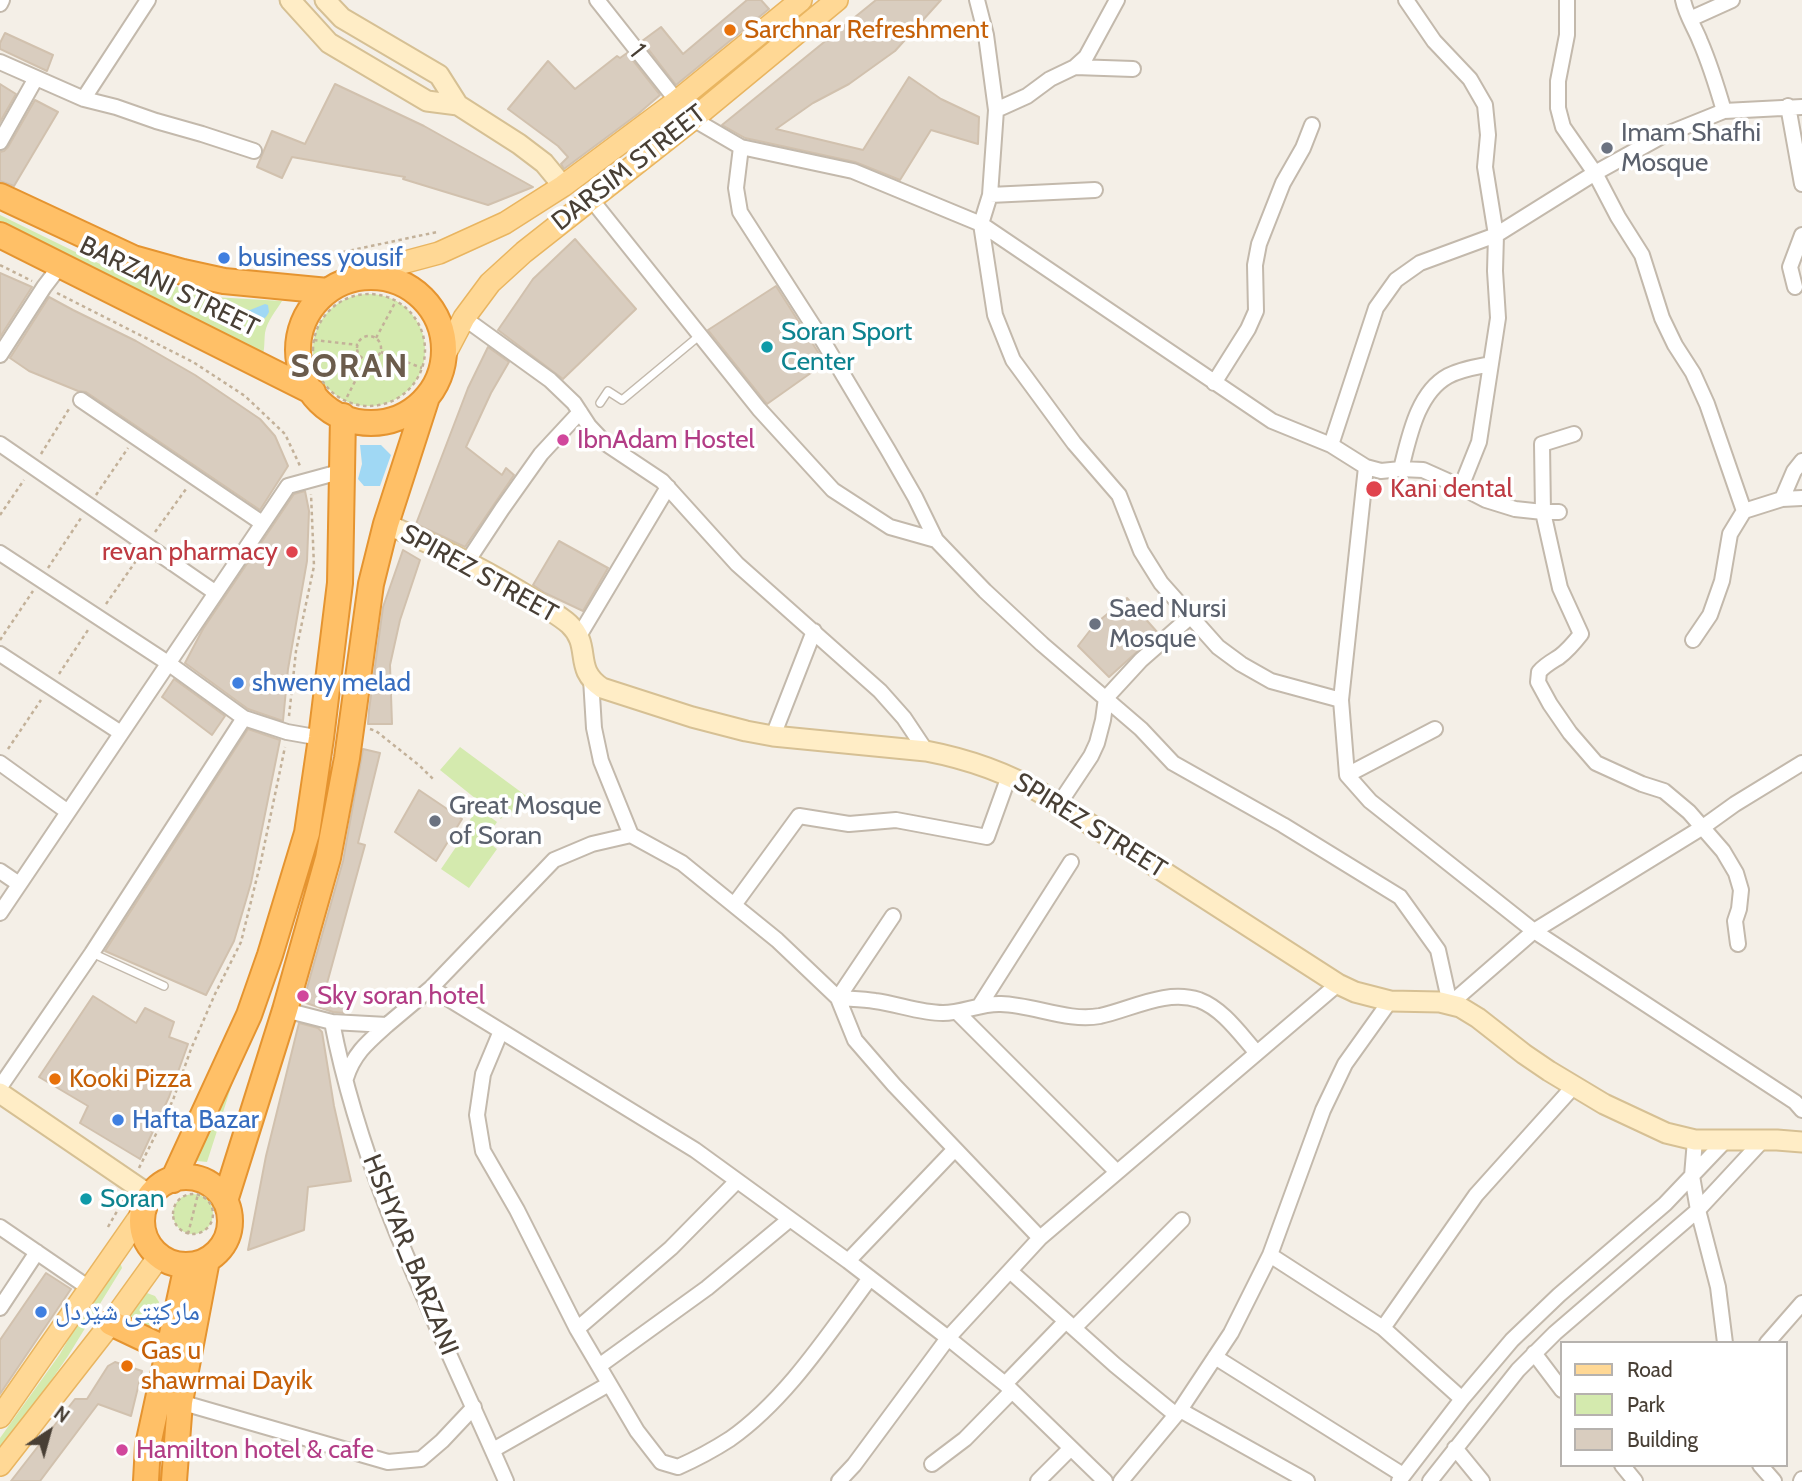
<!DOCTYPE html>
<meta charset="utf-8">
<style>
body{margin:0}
#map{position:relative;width:1802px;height:1481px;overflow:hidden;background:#f4efe7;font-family:Cabin,sans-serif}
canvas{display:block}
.legend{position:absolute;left:1560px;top:1341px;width:228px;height:126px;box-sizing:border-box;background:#fff;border:2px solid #b6b2ae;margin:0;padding:9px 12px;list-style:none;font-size:21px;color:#483f35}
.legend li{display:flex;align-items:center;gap:14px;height:35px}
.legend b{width:35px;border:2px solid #b6b2ae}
.north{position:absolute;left:14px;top:1397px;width:70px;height:70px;-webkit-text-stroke:5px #fff;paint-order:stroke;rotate:36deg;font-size:19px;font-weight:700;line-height:28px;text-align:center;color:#483f35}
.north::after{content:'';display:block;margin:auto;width:24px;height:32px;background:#483f35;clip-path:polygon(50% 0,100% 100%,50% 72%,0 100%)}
</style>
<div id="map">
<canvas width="1802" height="1481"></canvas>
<ul class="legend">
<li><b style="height:9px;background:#ffd895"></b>Road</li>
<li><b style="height:19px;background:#d4eaae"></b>Park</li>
<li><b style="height:19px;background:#d9cdbf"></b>Building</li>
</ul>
<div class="north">N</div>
</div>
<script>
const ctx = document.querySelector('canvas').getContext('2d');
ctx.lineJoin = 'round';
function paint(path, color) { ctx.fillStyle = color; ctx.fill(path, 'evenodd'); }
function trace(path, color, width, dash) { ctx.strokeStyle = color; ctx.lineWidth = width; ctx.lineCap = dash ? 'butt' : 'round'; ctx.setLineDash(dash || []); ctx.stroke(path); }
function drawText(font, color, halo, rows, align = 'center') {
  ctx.font = font + ' Cabin,"Noto Naskh Arabic",sans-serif'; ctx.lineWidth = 7; ctx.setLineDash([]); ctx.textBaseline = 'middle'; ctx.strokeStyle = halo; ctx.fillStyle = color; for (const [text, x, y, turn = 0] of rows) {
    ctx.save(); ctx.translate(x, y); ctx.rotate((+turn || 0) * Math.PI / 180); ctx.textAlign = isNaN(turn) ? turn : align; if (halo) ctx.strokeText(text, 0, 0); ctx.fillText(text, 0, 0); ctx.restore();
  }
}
const green = new Path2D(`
 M0 215 102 265 213 297 282 301C276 311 267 321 265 333 264 342 265 349 262 358L0 226Z
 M313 350a56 56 0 1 1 112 0a56 56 0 1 1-112 0Z
 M460 747 529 798 519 817 507 810 501 819 440 770Z
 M478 808 497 822 485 840 497 849 469 888 441 869 458 844 455 842Z
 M244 1047 207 1162 187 1160Z
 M173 1214a20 20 0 1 1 40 0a20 20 0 1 1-40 0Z
 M120 1262 122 1268 68 1356 28 1414 0 1452V1438L60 1354 81 1317Z
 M147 1293 155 1296 159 1302 158 1311 146 1334 123 1322 138 1295Z`);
const water = new Path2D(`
 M265 304 268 305 269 312C264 323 257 321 249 317L236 322 231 319 229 315 232 308 250 310Z
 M360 445H381L391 455 380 486H364L358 479 362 464Z`);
const building = new Path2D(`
 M747 0H761L769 9 676 85 642 41 661 27 683 54Z
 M876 0H941L895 51 849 84 813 103 776 129 863 150 909 77 941 99 979 117 978 144 931 130 900 180 855 162 745 138 722 125Z
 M5 33 53 55 47 71 0 49V43Z
 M627 53 660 95 638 114 564 169 561 164 568 157 558 146 508 109 548 61 575 89 617 56 620 58Z
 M0 84 16 94 0 122Z
 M335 84 424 126 533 187 488 205 403 179 405 177 292 157 282 178 257 167 272 131 305 144Z
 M35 100 58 112 14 186 0 181V152L4 151 8 147Z
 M575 239 636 309 563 379 498 330 533 279Z
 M0 273 32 287 0 337Z
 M776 286 825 363 767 404 708 330Z
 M49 297 73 310 136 341 195 375 260 419 275 436 288 466 260 510 86 392 78 391 29 371 10 358Z
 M488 347 509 362 491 393 466 447 502 475 506 468 514 475 465 547 416 524 468 388Z
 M305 491 309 511 307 561 288 669 283 721 248 709 185 663 203 629 294 494Z
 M559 541 608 568 583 611 545 593 533 585Z
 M403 550 420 560 400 620 390 665 392 724H368L369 710 383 607Z
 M1127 598 1158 633 1109 677 1078 646 1095 624Z
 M174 679 225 716 212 735 162 697Z
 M248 729 280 740 251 883 234 941 206 995 105 951Z
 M363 749 380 753 358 843 365 845 326 987 352 993 344 1013 333 1012 303 1002 343 861Z
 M419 790 462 819 436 861 395 832Z
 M93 996 136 1023 145 1008 174 1022 169 1037 188 1044 169 1097 140 1159 80 1123 88 1106 39 1077Z
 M299 1023 318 1028 322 1032 334 1106 351 1181 308 1187 304 1230 248 1250 266 1156Z
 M46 1273 71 1289 0 1394V1340Z
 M115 1362 142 1371 131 1416 98 1404 40 1481H11L75 1399H87L108 1366Z`);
const path = new Path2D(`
 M0 265 32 281
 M282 265 437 232
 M57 293 193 362 245 396 285 434 301 468
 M313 350a56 56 0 1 1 112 0a56 56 0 1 1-112 0Z
 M357 348a12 12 0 1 1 24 0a12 12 0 1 1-24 0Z
 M376 338 396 301
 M314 340 358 345
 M381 352 422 368
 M347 397 366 360
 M41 454 69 409
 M96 495 128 448
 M0 515 24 480
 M155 532 186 489
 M48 568 81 518
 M106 604 138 558
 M0 640 33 591
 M59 674 88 630
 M289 716 296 651 314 566 311 494
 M370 729 376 731 420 766 433 779
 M8 749 41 700
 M139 1168 173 1100 191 1049 215 994 241 942 261 861 285 747
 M173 1214a20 20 0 1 1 40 0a20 20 0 1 1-40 0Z
 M108 1227 124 1199
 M188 1234 198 1194`);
const lane = new Path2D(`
 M600 403 608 391 622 400 699 336
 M92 953 164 986`);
const street = new Path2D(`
 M597 0 677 101
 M977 0 986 35 996 110 990 195 981 224 995 315 1013 360 1074 443 1119 495 1141 551 1161 583 1218 647 1241 664 1271 681 1341 700
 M1406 0 1434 41 1470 79 1485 105 1488 135 1485 167 1496 235 1495 271 1498 318 1479 442 1461 487
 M1567 0V35L1558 81V108L1563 127 1595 173 1618 217 1642 255 1662 318 1675 345 1693 373 1707 404 1744 511
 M1683 0C1686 15 1695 28 1700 41 1710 64 1717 87 1724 111
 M0 4 2 0
 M1690 19 1732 0
 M0 62 84 99 116 107 156 121 202 134 254 151
 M1075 67 1133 69
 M84 98 148 0
 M1788 106 1802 184
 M996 110 1027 96 1050 79 1075 67 1086 57 1117 0
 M693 119 741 147 853 171 981 224 1272 421 1331 445 1366 467 1381 471 1401 469 1423 470 1461 487 1486 500 1515 509 1543 512H1559
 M0 142 36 78
 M741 147 736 188 740 212 823 341 888 450 915 497 936 540 985 591 1042 644 1141 729 1173 763 1283 825 1400 897 1438 950 1450 1004 1534 931 1703 827 1735 804 1802 763
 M990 195 1095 190
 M591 199 759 409 833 490 890 527 936 540
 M1795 287 1790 267 1802 235
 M464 318 550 380 574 403 589 426 605 443 662 481 737 564 880 691 904 718 926 751
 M0 355 44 287 60 266
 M1214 383 1248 329 1256 311 1255 265 1259 244 1283 183 1303 148 1312 125
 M81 400 262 523
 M1574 434 1542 444 1543 512 1560 588 1581 634C1574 643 1567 651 1559 657 1551 662 1545 665 1539 672L1538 682 1550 704 1570 733 1596 763 1642 784 1664 791 1689 812 1723 851 1736 873 1741 890 1739 909 1735 921 1738 944
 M0 444 216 593
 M1331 445 1376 308 1396 280 1420 263 1496 235 1595 173 1662 136 1724 111 1802 107
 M1366 467 1341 700 1347 775 1370 801 1534 931 1795 1102 1802 1110
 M1401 469C1409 438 1417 393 1448 376 1461 369 1476 367 1491 364
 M1782 499 1794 471 1802 461
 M0 553 168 663 244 718 92 953 0 1087
 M467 562 502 509 541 454 580 412
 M579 636 668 487
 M1693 640 1710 615 1722 581 1730 534 1744 511 1782 499 1802 498
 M0 654 121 733
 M591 679 594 728 601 761 631 835 682 863 777 940 838 998 855 1040 894 1085 1040 1238
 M244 718 287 732 321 738
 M773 736 814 631
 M0 763 68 812
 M1347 775 1435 729
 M1059 804 1091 756 1097 743 1103 720 1106 698 1141 660 1190 617
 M0 871 19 884
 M734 905 799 816 849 824 896 820 987 837 1009 776
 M0 913 288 486 343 471
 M893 916 838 998C850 999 863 999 875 1001 898 1004 920 1013 943 1013 963 1013 981 1003 1001 1004 1034 1005 1068 1022 1100 1016 1132 1009 1166 989 1199 1000 1223 1009 1240 1034 1257 1053
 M431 988 695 1150 848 1261 948 1338 1005 1384 1105 1481
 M980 1005 1071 862
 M285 1010 332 1022 387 1025 431 988 554 860 592 844 631 835
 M957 1012 1117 1172
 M332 1022C363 1183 441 1332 506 1481
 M501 1031 483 1074 477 1115 483 1151 517 1210 577 1329 637 1431 661 1462 678 1467C696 1459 713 1450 730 1439 787 1399 829 1333 870 1278
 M346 1078C354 1053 368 1042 387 1025
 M1695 1140 1692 1176 1698 1210 1718 1287 1725 1343
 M0 1227 89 1288
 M1270 1255 1383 1328 1462 1399
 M848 1261 955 1149
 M1010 1271 1115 1365 1176 1415
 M0 1308 37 1252
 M1074 1328 1182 1220
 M1383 1328 1476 1195 1574 1086
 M577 1329 671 1248 737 1181
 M1767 1343 1802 1303
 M1534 1353 1562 1390
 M1215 1357 1403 1475
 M599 1366 707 1288 790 1219
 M1005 1384 1066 1321
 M180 1402 388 1462 421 1459 442 1441 474 1407
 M1180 1410 1307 1481
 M1455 1448 1482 1481
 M493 1450 609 1384
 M932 1464 965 1439 1012 1391
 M1622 1465 1635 1481
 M1760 1465 1774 1481
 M839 1481 854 1465 948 1338 1040 1238 1338 984
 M1038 1481 1071 1448
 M1121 1481 1180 1410 1231 1333 1270 1255 1323 1110 1345 1064 1390 1001
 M1399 1481 1462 1399 1512 1340 1559 1295 1665 1204 1725 1141
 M1430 1481 1518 1370 1555 1333 1698 1210 1763 1140
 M1801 1481 1802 1479`);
const secondary = new Path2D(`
 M290 0 329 43 427 101 458 105 519 144 544 163 563 186
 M325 0 342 18 439 75 458 105
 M386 524C437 546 487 570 534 600 545 608 559 615 569 624 593 647 572 668 602 688L692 717 746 731 773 736 926 751C968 759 1006 772 1043 794L1338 984 1355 992 1390 1001 1440 1002 1460 1007 1478 1018 1524 1054 1549 1071 1604 1104 1666 1133 1695 1140H1777L1802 1142
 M0 1093 151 1196`);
const primary = new Path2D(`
 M363 277 398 264 439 253 505 223 563 186 677 101 801 0
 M444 356 464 318 490 283 524 252 693 119 837 0
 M0 1417 145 1209
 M0 1465 111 1323 160 1255`);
const highway = new Path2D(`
 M0 196 133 258 183 272 224 281 328 291
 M0 235 313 392
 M298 350a73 73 0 1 1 146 0a73 73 0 1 1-146 0Z
 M142 1221a44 44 0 1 1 88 0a44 44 0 1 1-88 0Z
 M173 1180 249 1015 270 955 307 833 321 738 340 583 343 416
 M225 1201 285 1010 328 858 347 758 371 584 386 524 427 397
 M111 1323 168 1350
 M146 1481 148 1445 187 1265
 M174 1481 180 1402 207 1260`);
const markers = [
 [730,30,7,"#e8710a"],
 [1607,148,7,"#6b7280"],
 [224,258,7,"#3f7fe0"],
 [767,347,7,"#0f9aa8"],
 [563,440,7,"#d1479c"],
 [1374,489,9,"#e0444e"],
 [292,552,7,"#e0444e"],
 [1095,624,7,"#6b7280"],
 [238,683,7,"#3f7fe0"],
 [435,821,7,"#6b7280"],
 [303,996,7,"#d1479c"],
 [55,1079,7,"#e8710a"],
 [118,1120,7,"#3f7fe0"],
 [86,1199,7,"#0f9aa8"],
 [41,1312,7,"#3f7fe0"],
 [127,1366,7,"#e8710a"],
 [122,1450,7,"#d1479c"]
];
const foodNames = [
 ["Sarchnar Refreshment",744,30],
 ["Kooki Pizza",69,1079],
 ["Gas u",141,1351],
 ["shawrmai Dayik",141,1381]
];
const streetNames = [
 ["1",637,51,52],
 ["DARSIM STREET",629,168,-38],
 ["BARZANI STREET",169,287,26],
 ["SPIREZ STREET",479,574,29],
 ["SPIREZ STREET",1090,826,32],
 ["HSHYAR_BARZANI",410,1255,68]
];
const worshipNames = [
 ["Imam Shafhi",1621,133],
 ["Mosque",1621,163],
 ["Saed Nursi",1109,609],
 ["Mosque",1109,639],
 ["Great Mosque",449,806],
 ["of Soran",449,836]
];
const shopNames = [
 ["business yousif",238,258],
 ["shweny melad",252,683],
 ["Hafta Bazar",132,1120],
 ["مارکێتی شێردل",55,1312]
];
const cultureNames = [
 ["Soran Sport",781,332],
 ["Center",781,362],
 ["Soran",100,1199]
];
const hotelNames = [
 ["IbnAdam Hostel",577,440],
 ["Sky soran hotel",317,996],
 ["Hamilton hotel & cafe",136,1450]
];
const healthNames = [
 ["Kani dental",1390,489],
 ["revan pharmacy",278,552,"right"]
];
const districtNames = [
 ["SORAN",350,367]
];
paint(green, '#d4eaae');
paint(water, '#a0d8f4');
paint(building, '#d9cdbf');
trace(building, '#d1c1ae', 2);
trace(lane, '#c3b9ac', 10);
trace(street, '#c3b9ac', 18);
trace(secondary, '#d6c094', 23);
trace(primary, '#e9b560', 24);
trace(highway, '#e59430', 28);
trace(path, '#c3b199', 2.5, [3.5, 3.5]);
trace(lane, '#fff', 7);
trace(street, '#fff', 14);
trace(secondary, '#ffedc6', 19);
trace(primary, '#ffd895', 21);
trace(highway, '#ffc067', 24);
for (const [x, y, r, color] of markers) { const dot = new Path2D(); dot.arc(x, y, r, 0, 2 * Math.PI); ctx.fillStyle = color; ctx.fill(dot); trace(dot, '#fff', 2.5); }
drawText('26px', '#c56008', '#fff', foodNames, 'left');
drawText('26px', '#483f35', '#fff', streetNames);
drawText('26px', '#5b616d', '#fff', worshipNames, 'left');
drawText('26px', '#366cbe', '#fff', shopNames, 'left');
drawText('26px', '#0d838f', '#fff', cultureNames, 'left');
drawText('26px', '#b23c85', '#fff', hotelNames, 'left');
drawText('26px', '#be3a42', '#fff', healthNames, 'left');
ctx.letterSpacing = '2px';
drawText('bold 33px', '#6b5c4c', '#fff', districtNames);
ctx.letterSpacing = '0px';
</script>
